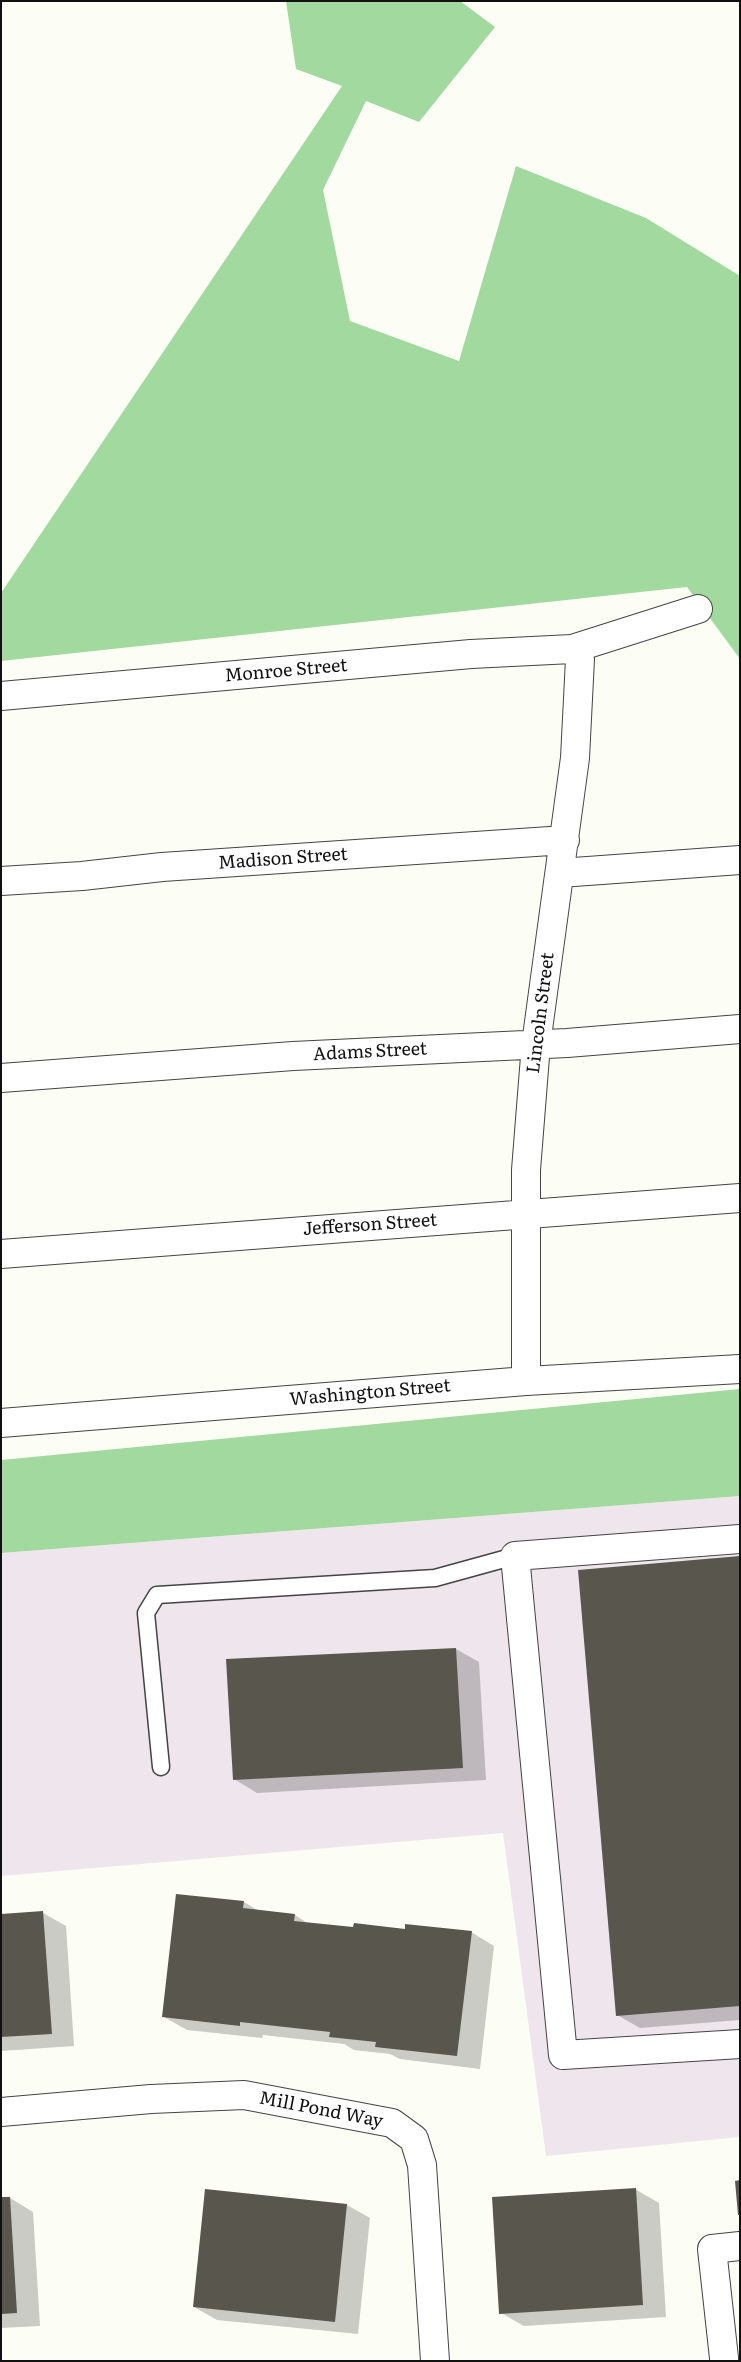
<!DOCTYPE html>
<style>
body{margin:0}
#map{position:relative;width:741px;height:2362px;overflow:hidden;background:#fcfef5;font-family:Literata,serif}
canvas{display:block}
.frame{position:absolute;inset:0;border:2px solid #111;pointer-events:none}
</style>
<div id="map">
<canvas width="741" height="2362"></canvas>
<div class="frame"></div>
</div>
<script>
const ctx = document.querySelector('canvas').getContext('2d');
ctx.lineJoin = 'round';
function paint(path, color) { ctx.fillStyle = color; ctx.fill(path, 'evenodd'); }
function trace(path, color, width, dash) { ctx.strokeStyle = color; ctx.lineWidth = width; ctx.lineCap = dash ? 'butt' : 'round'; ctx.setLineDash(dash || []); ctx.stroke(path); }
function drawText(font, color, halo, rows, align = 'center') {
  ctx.font = font + ' Literata,serif'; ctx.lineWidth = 5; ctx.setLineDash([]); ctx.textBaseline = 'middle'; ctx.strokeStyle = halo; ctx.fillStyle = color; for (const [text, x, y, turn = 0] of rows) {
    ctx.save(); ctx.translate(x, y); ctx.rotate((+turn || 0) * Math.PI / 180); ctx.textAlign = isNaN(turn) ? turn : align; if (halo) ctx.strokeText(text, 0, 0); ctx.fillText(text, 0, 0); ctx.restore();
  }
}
const industrial = new Path2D(`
 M740 1496V2137L546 2156 503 1833 1 1876V1553Z`);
const forest = new Path2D(`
 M286 1H460L495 27 419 122 366 101 323 190 350 321 459 361 516 166 646 218 740 276V659L687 587 1 661V593L342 86 296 69Z
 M740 1389V1496L1 1553V1460Z`);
const shadow = new Path2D(`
 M740 1558V2020L640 2028 617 2015Z
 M456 1649 479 1662 486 1780 257 1793 234 1779 228 1661Z
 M177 1895 244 1902 259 1911 295 1915 309 1924 354 1928 471 1932 494 1946 480 2069 400 2059 390 2054 354 2050 344 2044 263 2035 262 2038 187 2030 164 2017Z
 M43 1913 66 1926 74 2046 1 2051V1916Z
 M635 2189 659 2203 666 2317 524 2326 501 2313Z
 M206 2190 347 2205 370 2218 358 2334 217 2320 194 2307Z
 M10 2198 33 2212 40 2326 1 2328V2199Z`);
const building = new Path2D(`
 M740 1556V2006L616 2016 578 1570Z
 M456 1648 463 1768 233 1780 226 1659Z
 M176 1894 244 1901 243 1908 295 1914 294 1921 353 1927 354 1923 405 1929V1924L472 1931 457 2056 375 2047 376 2042 329 2037 330 2032 240 2022V2026L162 2017Z
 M43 1911 52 2034 1 2037V1914Z
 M740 2180V2215H738L735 2181Z
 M636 2188 643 2305 499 2314 492 2197Z
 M205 2189 347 2204 335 2322 193 2307Z
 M1 2197H10L17 2313 1 2314Z`);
const service = new Path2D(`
 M161 1767 146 1613 157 1595 435 1578 515 1556`);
const minor = new Path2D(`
 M1 696 471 654 572 649 698 609
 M560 873 740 860
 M1 881 82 876 162 867 565 840
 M1 1078 293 1056 567 1043 740 1029
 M1 1254 740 1198
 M526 1381V1170L536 1044 575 758 580 659 572 649
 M1 1423 526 1381 740 1369
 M740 1539 515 1556 563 2055 740 2044
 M1 2112 151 2099 244 2095 392 2123 414 2139 422 2165 435 2361
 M724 2358 712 2249 740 2246`);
const streetNames = [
 ["Monroe Street",286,671,-5],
 ["Madison Street",283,859,-4],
 ["Lincoln Street",541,1013,-83],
 ["Adams Street",370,1052,-3],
 ["Jefferson Street",370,1225,-4],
 ["Washington Street",370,1393,-5],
 ["Mill Pond Way",321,2110,11]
];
paint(industrial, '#eee6ec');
paint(forest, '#a1d99f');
paint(shadow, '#0003');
paint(building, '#59574d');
trace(service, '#444', 19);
trace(minor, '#444', 30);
trace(service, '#fff', 16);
trace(minor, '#fff', 28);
drawText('18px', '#111', '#fff', streetNames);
</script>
